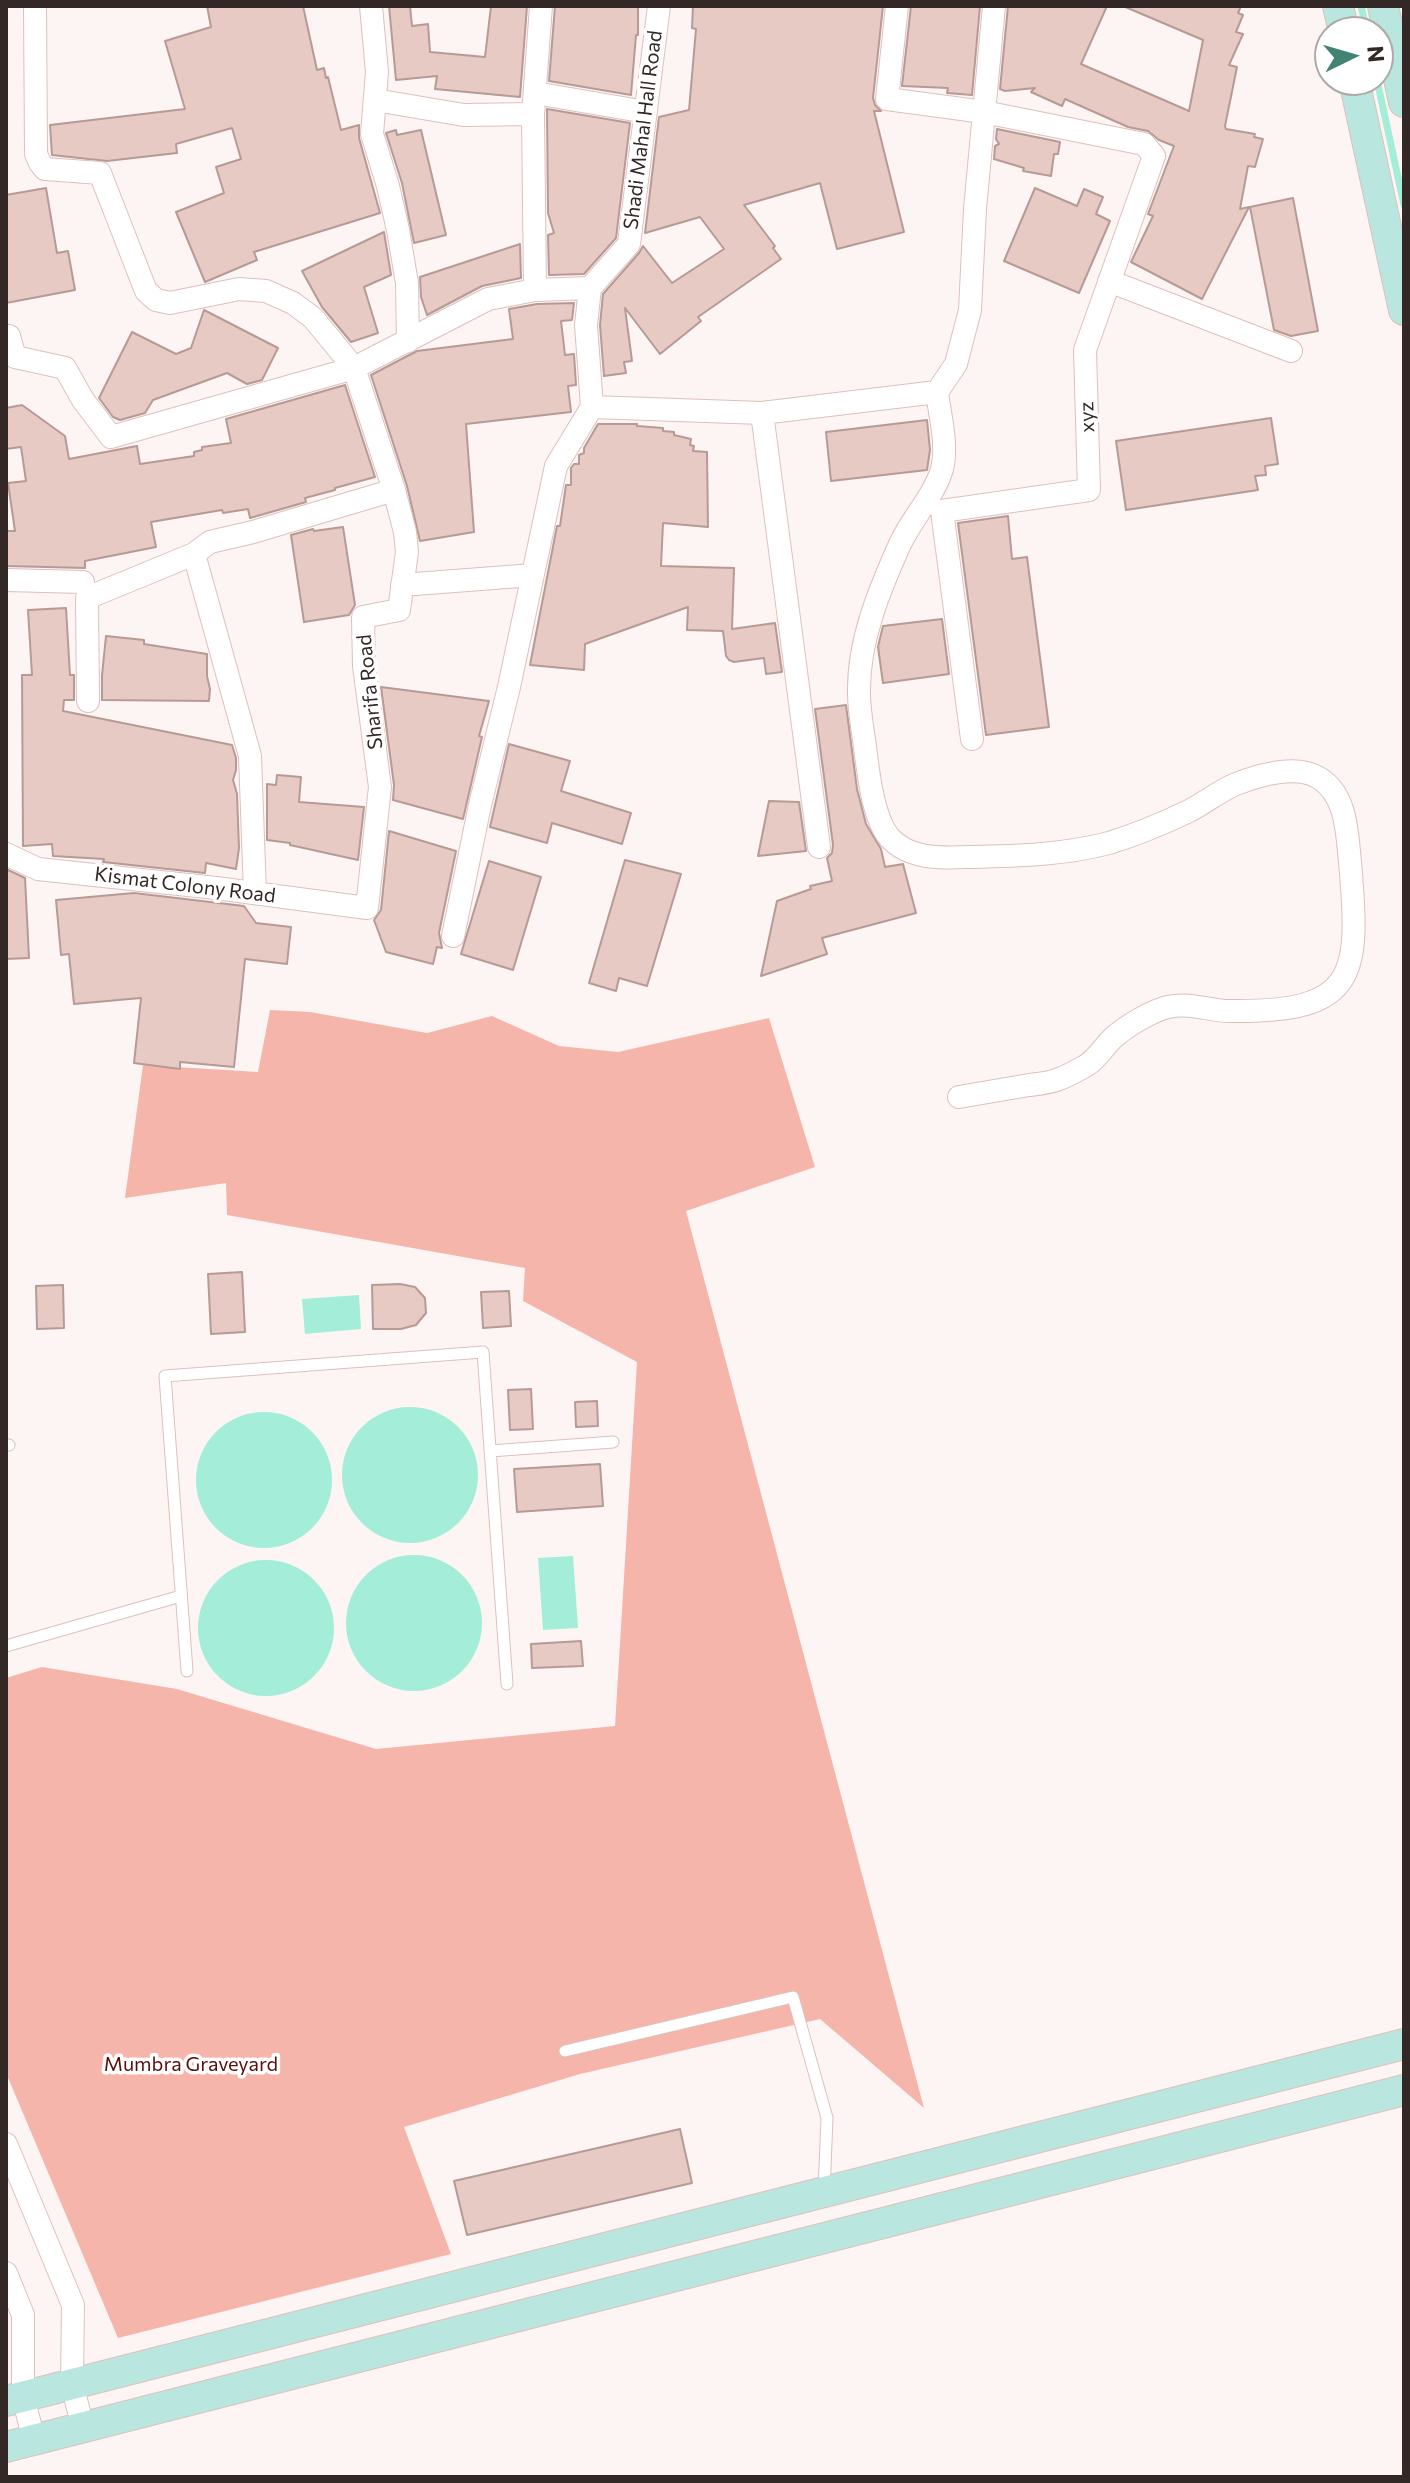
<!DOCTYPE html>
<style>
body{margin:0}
#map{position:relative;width:1410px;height:2483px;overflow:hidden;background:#fcf5f4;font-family:Commissioner,sans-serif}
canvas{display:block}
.frame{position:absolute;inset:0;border:8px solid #342827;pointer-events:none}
.north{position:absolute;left:1314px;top:16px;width:80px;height:80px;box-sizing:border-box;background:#fff;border:2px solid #aea9a9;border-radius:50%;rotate:85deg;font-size:22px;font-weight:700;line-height:32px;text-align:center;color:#342827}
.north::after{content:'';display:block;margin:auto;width:28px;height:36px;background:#428474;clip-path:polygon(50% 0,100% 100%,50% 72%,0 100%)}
</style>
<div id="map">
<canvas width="1410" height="2483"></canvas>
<div class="frame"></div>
<div class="north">N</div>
</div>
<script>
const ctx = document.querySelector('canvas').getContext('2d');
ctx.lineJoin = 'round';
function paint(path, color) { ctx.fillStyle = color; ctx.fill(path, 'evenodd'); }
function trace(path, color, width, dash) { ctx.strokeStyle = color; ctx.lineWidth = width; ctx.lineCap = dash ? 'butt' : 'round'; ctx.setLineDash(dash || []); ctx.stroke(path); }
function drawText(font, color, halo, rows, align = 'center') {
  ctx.font = font + ' Commissioner,sans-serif'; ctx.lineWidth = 7; ctx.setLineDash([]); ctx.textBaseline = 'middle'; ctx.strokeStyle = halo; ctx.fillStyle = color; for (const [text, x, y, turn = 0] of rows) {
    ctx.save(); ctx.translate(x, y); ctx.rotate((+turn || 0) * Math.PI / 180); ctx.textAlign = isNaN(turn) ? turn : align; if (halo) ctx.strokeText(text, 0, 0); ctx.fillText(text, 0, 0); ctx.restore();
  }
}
const green = new Path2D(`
 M270 1010 310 1012 427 1033 492 1016 559 1046 618 1052 769 1018 815 1167 686 1211 924 2108 820 2019 580 2074 404 2127 451 2254 118 2338 6 2073V1678L42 1667 177 1689 376 1749 615 1726 637 1362 523 1301 525 1268 227 1215 226 1183 125 1198 143 1065 258 1072Z`);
const water = new Path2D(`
 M359 1295 361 1329 305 1334 302 1299Z
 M342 1475a68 68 0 1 1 136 0a68 68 0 1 1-136 0Z
 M196 1480a68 68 0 1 1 136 0a68 68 0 1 1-136 0Z
 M346 1623a68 68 0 1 1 136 0a68 68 0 1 1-136 0Z
 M573 1556 578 1628 543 1630 538 1558Z
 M198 1628a68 68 0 1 1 136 0a68 68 0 1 1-136 0Z`);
const stream = new Path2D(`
 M1361 6 1367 32
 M1377 80 1404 205`);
const building = new Path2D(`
 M207 6H303L317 70 324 68 326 78 328 77 341 130 359 125V138L380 213 254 252 257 260 205 282 176 212 224 193 216 167 241 159 232 128 176 144 177 153 107 161 52 155 50 125 185 109 165 41 211 27Z
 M389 6H410L412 26 428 24 430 52 485 57 491 6H527L520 97 435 89 437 76 396 80Z
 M555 6H638V35H636L631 95 549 81Z
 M693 6H883L873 98 875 105 881 111H874L904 232 837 249 820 183 744 205 775 246 773 248 781 259 698 317 701 321 660 354 625 308 632 361 624 362 626 373 604 376 600 325 603 294 639 253 643 246 672 283 724 249 700 217 645 233 659 117 689 110 696 29 692 28Z
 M911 6H980L972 95 947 93 948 88 902 86Z
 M1008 6H1107L1081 64 1189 111 1203 40 1123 6H1241L1238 13 1243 15 1236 32 1243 34 1229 65 1237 67 1225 126 1226 129 1255 134 1254 137 1263 139 1255 167 1248 166 1240 209 1249 207 1202 299 1131 262 1153 216 1148 214 1174 146 1159 140 1148 131 1128 127 1065 99 1062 106 1031 92 1035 88 1005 91 1000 89Z
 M547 109 630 123 616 238 584 274 549 275 548 235 554 233 548 213Z
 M997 129 1060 142 1058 154H1054L1051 176 1023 171 1024 168 994 159 995 146 999 144 996 139Z
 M396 130 397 135 421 130 446 235 414 243 402 183 386 133Z
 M46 188 57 253 68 251 75 290 6 303V195Z
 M1035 188 1077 206 1084 189 1103 197 1096 214 1110 221 1079 293 1004 261Z
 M1293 198 1318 331 1291 336 1274 330 1250 207Z
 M384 232 391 275 364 287 378 333 351 342 322 307 302 271Z
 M520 244 521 278 482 286 427 315 421 297 420 277Z
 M574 303 572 320 561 321 565 355 574 354 576 385 568 386 571 412 466 424 474 532 420 541 407 486 371 375 417 351 513 339 509 309 537 304Z
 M204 310 278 348 262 380 247 384 227 373 153 400 145 413 120 420 113 417 99 398 132 332 176 354 191 348Z
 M345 385 375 477 335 488V490L305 498 306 502 250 518 248 509 223 513 222 510 151 522 156 547 85 561V568L6 566V531H15L8 483 26 481 21 447 6 449V408L22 405 65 436 69 459 137 446 140 464 194 456V452L202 450V447L231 443 226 419Z
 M1271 418 1278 464 1265 466 1266 475 1255 476 1258 490 1126 510 1116 441Z
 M927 420 930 450 927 470 831 481 826 432Z
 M598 424H637V426L663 428V431L674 432V435L691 439 690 445 694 446 693 451 707 452 708 527 663 523 661 566 734 568 732 629 775 623 782 672 766 674 764 658 734 662 729 660 726 656 723 631 687 630 688 607 585 644 584 670 530 665 557 526H560L566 485H571V468L574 464H579V455L584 453V448Z
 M1008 516 1012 559 1027 557 1049 727 986 735 958 523Z
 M343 527 355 605 349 615 304 622 291 535 313 529 314 531Z
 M66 608 70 675H74V700H64L63 711 232 745 236 758V770L233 780 237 794 239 848 236 869 206 863 205 873 103 862 104 859 53 856 52 844 23 846 22 675H32L28 610Z
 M942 619 949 674 883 683 878 647 883 626Z
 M106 636 144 640V644L207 654V676L210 689 209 701 102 700V675Z
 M381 687 489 701 479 736 482 737 463 819 393 800 394 785Z
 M846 705 857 789 866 824 881 849 885 867 903 864 916 913 822 938 827 954 761 976 777 901 811 889 810 886 832 881 827 858 832 853 833 845 815 709Z
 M509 744 570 761 561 791 631 813 622 844 552 823 547 843 490 827Z
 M277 775 301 777 299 802 364 807 358 860 290 845V843L267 840V784L276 785Z
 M769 801 799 802 806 851 758 856Z
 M389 831 456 851 439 933 442 948 437 947 433 964 386 952 374 920 381 910Z
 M625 860 681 874 647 986 619 978 616 991 589 983Z
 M489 861 541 877 513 970 461 954Z
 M6 869 25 878 29 958 6 959Z
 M134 893 244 906 256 923 291 927 287 964 245 959 234 1067 180 1062V1069L134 1063 141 998 74 1004 69 954 61 955 56 900Z
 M242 1272 245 1332 211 1334 208 1274Z
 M400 1284 415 1287 425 1298 426 1313 416 1325 401 1329H373L372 1285Z
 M63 1285 64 1328 37 1329 36 1286Z
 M509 1291 511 1326 483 1328 481 1292Z
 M531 1389 533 1429 510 1430 508 1390Z
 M597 1401 598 1426 576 1427 575 1402Z
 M600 1464 603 1506 517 1512 514 1469Z
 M581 1641 583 1666 532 1668 531 1644Z
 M680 2129 692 2183 467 2235 454 2181Z`);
const lane = new Path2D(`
 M6 1445H9
 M490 1451 613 1442
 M6 1646 181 1596
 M187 1671 165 1376 483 1352 507 1684
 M565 2051 793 1997 827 2118 824 2192`);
const street = new Path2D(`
 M371 6 377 72 372 134 388 186 398 230 407 283 408 341
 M897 6 887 99 984 112 1144 144 1154 156 1085 350 1089 490 942 511 972 739
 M535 93 646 112
 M375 100 464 115 533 114
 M1109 281 1291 351
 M590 288 629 244 659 6
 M535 290 533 114 541 6
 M9 336 15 357 65 368 83 400 111 437 354 368 488 299 535 290 590 288
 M937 392C940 416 948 446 942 469 934 496 912 518 900 544 879 591 858 641 859 693 859 714 864 735 866 755 869 778 874 819 889 837 909 860 943 858 970 857 1017 856 1063 855 1109 843 1135 835 1164 823 1189 811 1205 803 1219 791 1236 784 1259 775 1297 764 1319 778 1347 795 1347 833 1350 862 1360 975 1358 1013 1230 1011 1210 1011 1189 1002 1168 1007 1151 1011 1127 1026 1114 1037 1104 1046 1098 1058 1087 1065 1078 1070 1068 1076 1059 1079 1050 1083 1038 1084 1029 1085 1005 1089 982 1093 959 1097
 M592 407 762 413 937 392 956 364 970 310 975 209 994 6
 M762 413 819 847
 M194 554 250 756 255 893
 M6 580 83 582
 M402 585 533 575
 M88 701 87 598 194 554 210 542 253 532 394 490
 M6 854 38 869 216 888 367 908 380 787 364 666 363 617 399 610 407 552 405 532 394 490 354 368 313 318 293 303 266 291 239 289 170 303 156 300 146 291 100 173 45 169 40 163 36 154 35 6
 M453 936 480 805 509 687 556 466 592 407 586 325 590 288
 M6 2144 73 2305 72 2384 83 2428
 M6 2273 23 2315V2397L34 2440`);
const secondary = new Path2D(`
 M1338 6 1344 32
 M1383 6 1404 102
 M1354 80 1404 310
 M6 2401 1404 2044
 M6 2447 1404 2090`);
const streetNames = [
 ["Shadi Mahal Hall Road",643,130,-83],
 ["xyz",1087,417,-92],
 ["Sharifa Road",370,692,-96],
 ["Kismat Colony Road",185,885,7]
];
const parkNames = [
 ["Mumbra Graveyard",191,2064]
];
paint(green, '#f6b5ab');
paint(water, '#a3edd9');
trace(stream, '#a3edd9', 7);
paint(building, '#e8cac4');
trace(building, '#b79a95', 2);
trace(lane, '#dec0bb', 13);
trace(street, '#dec0bb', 24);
trace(secondary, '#dec0bb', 32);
trace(lane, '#fff', 11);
trace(street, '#fff', 22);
trace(secondary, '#b9e7df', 30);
drawText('20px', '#342827', '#fff', streetNames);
drawText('20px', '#590e08', '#fff', parkNames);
</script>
